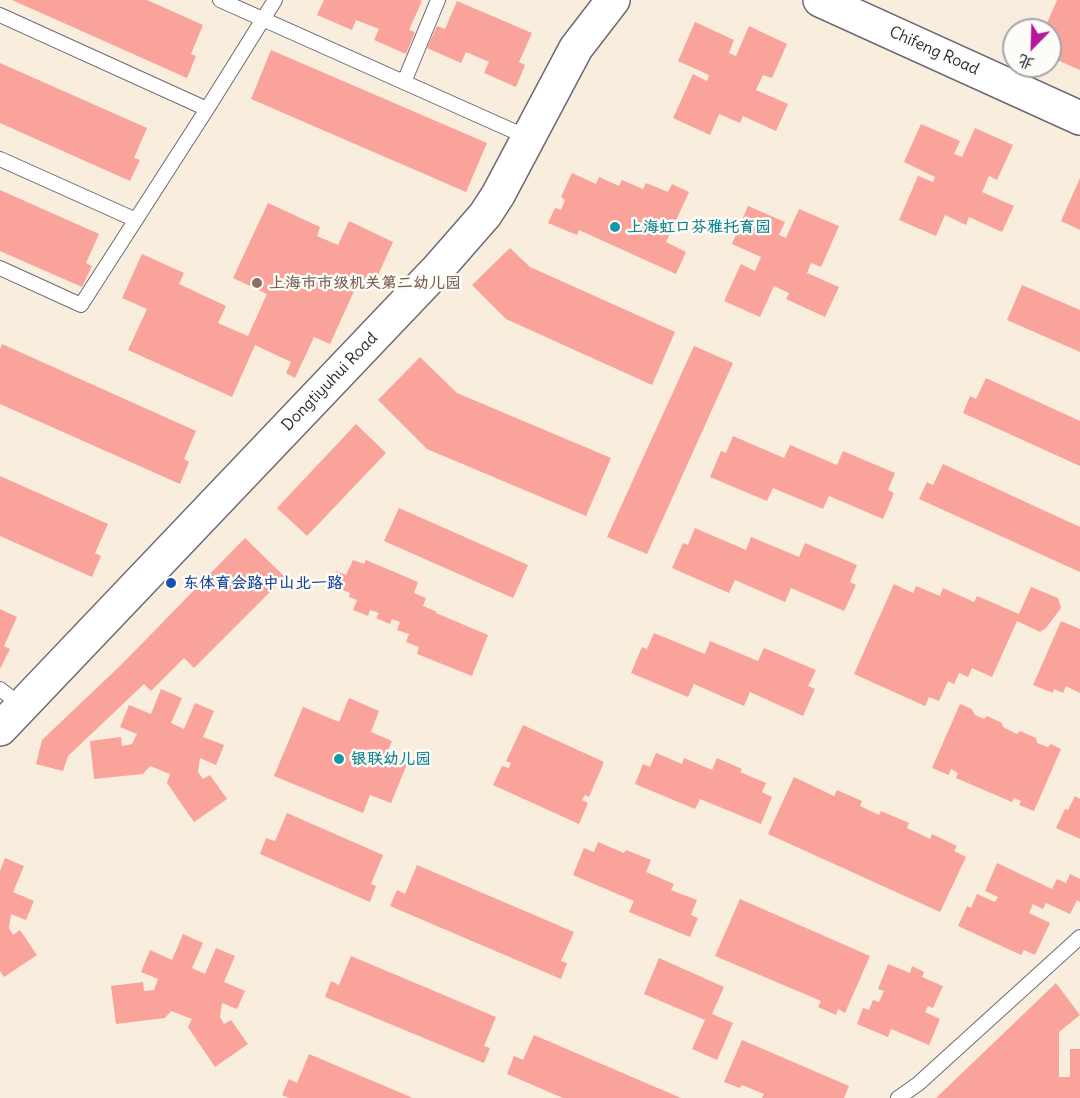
<!DOCTYPE html>
<meta charset="utf-8">
<style>
body{margin:0}
#map{position:relative;width:1080px;height:1098px;overflow:hidden;background:#f9eede;font-family:Delius,"LXGW WenKai TC",sans-serif}
canvas{display:block}
.north{position:absolute;left:1002px;top:18px;width:60px;height:60px;box-sizing:border-box;background:#fdfcf7;border:2px solid #a5a5ac;border-radius:50%;rotate:203deg;font-size:16px;font-weight:700;line-height:24px;text-align:center;color:#22223b}
.north::after{content:'';display:block;margin:auto;width:21px;height:27px;background:#b5179e;clip-path:polygon(50% 0,100% 100%,50% 72%,0 100%)}
</style>
<div id="map">
<canvas width="1080" height="1098"></canvas>
<div class="north">北</div>
</div>
<script>
const ctx = document.querySelector('canvas').getContext('2d');
ctx.lineJoin = 'round';
function paint(path, color) { ctx.fillStyle = color; ctx.fill(path, 'evenodd'); }
function trace(path, color, width, dash) { ctx.strokeStyle = color; ctx.lineWidth = width; ctx.lineCap = dash ? 'butt' : 'round'; ctx.setLineDash(dash || []); ctx.stroke(path); }
function drawText(font, color, halo, rows, align = 'center') {
  ctx.font = font + ' Delius,"LXGW WenKai TC",sans-serif'; ctx.lineWidth = 5; ctx.setLineDash([]); ctx.textBaseline = 'middle'; ctx.strokeStyle = halo; ctx.fillStyle = color; for (const [text, x, y, turn = 0] of rows) {
    ctx.save(); ctx.translate(x, y); ctx.rotate((+turn || 0) * Math.PI / 180); ctx.textAlign = isNaN(turn) ? turn : align; if (halo) ctx.strokeText(text, 0, 0); ctx.fillText(text, 0, 0); ctx.restore();
  }
}
const building = new Path2D(`
 M12 0H147L203 25 191 54 196 56 187 78Z
 M324 0H420L422 1 409 30 415 32 406 54 374 40 379 29 356 20 352 30 317 15Z
 M1057 0H1080V70L1050 57V30H1044Z
 M457 1 532 33 519 62 525 65 516 87 484 73 489 62 466 52 461 63 427 48 437 26 445 29Z
 M695 22 734 40 729 53 736 56 749 26 787 44 772 78 763 75 756 90 788 104 776 131 743 116 740 123 719 114 710 135 673 118 693 74 707 81 709 75 678 61Z
 M271 50 487 143 466 192 251 99Z
 M0 63 147 128 134 158 140 160 130 181 0 123Z
 M921 124 960 141 954 154 962 157 975 128 1013 145 997 180 989 176 982 192 1014 206 1002 232 969 217 966 225 945 215 936 236 899 220 918 176 933 182 935 177 904 162Z
 M572 173 596 184 599 177 619 186 622 180 643 189 646 183 668 192 672 184 689 192 666 242 686 252 676 274 579 230 577 235 548 223 555 208 561 210 565 200 561 197Z
 M1080 178V230L1061 221Z
 M0 190 99 234 86 263 92 266 82 287 0 251Z
 M268 203 320 227 317 236 338 245 349 221 393 242 374 284 360 278 330 344 314 337 295 378 286 373 291 362 255 345 232 397 128 350 147 309 122 298 142 254 184 273 179 284 226 306 218 323 248 336 267 294 233 278Z
 M748 206 785 222 779 235 786 238 799 209 839 226 821 267 811 263 807 273 839 287 825 317 786 299 789 293 774 286 760 317 724 301 741 264 755 271 761 257 732 244Z
 M510 248 530 267 675 332 652 385 506 319 472 285Z
 M1022 285 1080 310V352L1007 320Z
 M2 344 196 431 184 459 189 462 180 484 0 404V349Z
 M694 346 733 363 647 554 607 537Z
 M420 357 457 393 611 458 586 516 427 449 378 400Z
 M986 378 1080 421V466L963 413 970 396 976 399Z
 M356 424 386 453 307 536 277 508Z
 M733 436 784 458 790 445 837 465 843 451 895 473 888 490 894 493 883 519 829 496 823 509 773 488 767 501 710 477 721 451 726 453Z
 M943 464 1080 527V572L919 499 927 482 933 485Z
 M0 476 108 524 95 553 101 556 92 577 0 536Z
 M399 508 528 565 513 598 384 541Z
 M695 528 746 550 751 537 799 557 805 543 857 565 850 582 856 585 844 611 791 588 785 602 735 580 729 593 672 568 683 543 688 545Z
 M245 538 285 577 194 668 184 658 151 691 144 684 68 756 63 771 36 764 42 740 123 663Z
 M353 560 364 564 366 560 418 582 414 593 426 598 423 606 437 612 436 613 488 635 472 676 417 654 419 647 406 642 409 634 397 630 400 622 392 619 390 624 376 618 379 613 370 610 368 616 353 610 357 600 349 597 350 593 331 585 336 571 346 575Z
 M894 584 913 593 916 586 940 596 943 588 974 602 977 596 1019 614 1031 587 1058 598 1061 608 1046 628 1040 632 1017 621 992 677 972 668 968 677 959 673 954 684 948 681 939 701 929 697 925 706 854 674Z
 M0 609 17 617 4 646 10 649 0 669Z
 M1061 621 1080 629V693L1066 686 1063 693 1054 689 1053 693 1033 685Z
 M654 633 705 654 710 641 758 661 764 648 816 670 808 686 815 689 803 716 750 692 744 706 694 684 688 697 631 673 642 647 647 649Z
 M161 689 182 698 171 723 184 729 195 703 214 711 203 737 224 745 216 765 200 758 198 772 203 779 210 775 227 799 194 822 167 783 170 774 150 766 143 774 94 779 90 741 121 737 122 746 132 744 137 734 120 727 129 705 151 714Z
 M349 698 379 711 371 732 392 741 386 755 407 764 391 803 370 795 363 813 274 776 303 707 339 722Z
 M960 704 972 709 975 715 984 719 987 716 1002 723 1003 727 1017 734 1020 731 1036 738 1037 743 1048 747 1051 744 1061 749 1034 811 1019 805 1021 801 1014 798 1012 802 956 778 958 773 951 769 949 775 932 768Z
 M523 725 604 762 589 797 585 795 582 800 588 803 579 824 493 785 502 766 509 768 511 763 506 761Z
 M656 753 682 764 684 758 712 770 717 758 742 769 740 772 766 783 762 792 772 797 761 824 700 799 695 809 635 784 643 764 650 767Z
 M794 777 834 796 837 790 862 801 860 806 879 815 881 811 909 823 907 828 930 839 932 834 957 846 954 851 966 857 940 912 768 834Z
 M1075 796 1080 799V839L1056 828 1065 809 1068 810Z
 M287 813 383 855 371 884 376 886 370 902 260 854 266 838 275 841Z
 M598 842 624 853 626 850 651 860 646 872 674 884 671 890 697 900 691 915 698 918 690 937 629 912 634 901 573 875 584 848 594 852Z
 M5 858 24 866 13 892 34 901 26 920 11 914 9 928 13 935 20 930 37 955 4 977 0 971V871Z
 M997 863 1052 889 1057 879 1066 883 1070 874 1080 879V902L1077 900 1070 914 1046 903 1043 909 1033 904 1029 913 1050 923 1035 955 1024 950 1021 955 958 926 967 906 971 908 977 894 995 902 998 897 985 891Z
 M417 865 574 932 561 961 567 963 561 979 390 906 397 890 405 894Z
 M740 899 870 956 845 1013 838 1009 836 1015 818 1007 821 1001 715 956Z
 M183 934 203 943 192 968 205 974 216 948 235 956 224 982 245 991 237 1009 222 1003 220 1017 224 1024 231 1020 248 1044 215 1067 188 1027 192 1019 171 1011 165 1018 116 1024 111 986 143 982 144 991 154 990 158 979 141 972 150 950 172 960Z
 M351 956 496 1017 484 1046 490 1048 484 1063 325 997 331 981 339 985Z
 M659 958 724 987 712 1014 733 1023 717 1060 692 1049 705 1020 644 994Z
 M888 964 910 973 912 966 924 972 922 977 943 986 933 1008 928 1006 925 1012 940 1019 929 1045 891 1029 888 1037 857 1024 863 1008 869 1010 873 1000 879 1002 884 991 878 989Z
 M1056 983 1080 1015 1059 1032V1077H1070V1049H1080V1098H936Z
 M534 1035 681 1098H563L507 1074 514 1056 523 1060Z
 M742 1040 849 1086 844 1098H762L764 1094 742 1085 740 1088 724 1082Z
 M309 1054 413 1098H289L282 1095 289 1079 297 1083Z`);
const service = new Path2D(`
 M220 0 529 138
 M0 15 207 109 81 305 0 268
 M404 82 438 0
 M207 109 275 0
 M0 159 136 220
 M0 689 22 706
 M898 1098 918 1084 1080 937`);
const tertiary = new Path2D(`
 M820 0 1080 118
 M0 729 436 271 485 215 498 195 576 48 613 0`);
const markers = [
 [615,227,6,"#0f9aa8"],
 [257,283,6,"#8d6e63"],
 [171,583,6,"#1a4fb4"],
 [339,759,6,"#0f9aa8"]
];
const streetNames = [
 ["Chifeng Road",934,51,24],
 ["Dongtiyuhui Road",330,382,-46]
];
const cultureNames = [
 ["上海虹口芬雅托育园",627,227],
 ["银联幼儿园",351,759]
];
const educationNames = [
 ["上海市市级机关第二幼儿园",269,283]
];
const transitNames = [
 ["东体育会路中山北一路",183,583]
];
paint(building, '#f9a39a');
trace(service, '#6d6974', 16);
trace(tertiary, '#6d6974', 36);
trace(service, '#fff', 14);
trace(tertiary, '#fff', 33);
for (const [x, y, r, color] of markers) { const dot = new Path2D(); dot.arc(x, y, r, 0, 2 * Math.PI); ctx.fillStyle = color; ctx.fill(dot); trace(dot, '#fdfcf7', 2); }
drawText('16px', '#22223b', '#fdfcf7', streetNames);
drawText('bold 16px', '#0d838f', '#fdfcf7', cultureNames, 'left');
drawText('bold 16px', '#785e54', '#fdfcf7', educationNames, 'left');
drawText('bold 16px', '#164399', '#fdfcf7', transitNames, 'left');
</script>
